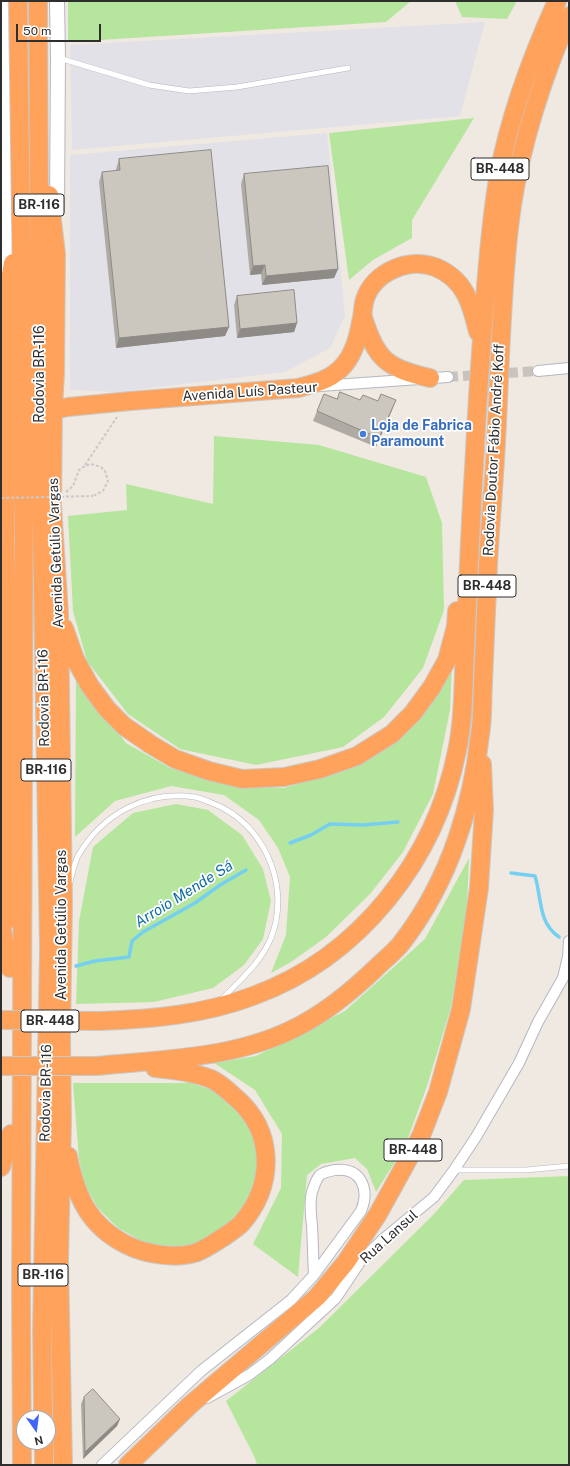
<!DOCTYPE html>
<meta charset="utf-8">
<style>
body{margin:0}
#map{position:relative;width:570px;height:1466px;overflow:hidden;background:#efe9e1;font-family:"Public Sans",sans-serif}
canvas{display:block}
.frame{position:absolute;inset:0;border:2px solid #2e2e2e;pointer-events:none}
.north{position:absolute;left:16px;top:1410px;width:40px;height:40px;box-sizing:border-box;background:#fff;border:1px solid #ababab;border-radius:50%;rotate:166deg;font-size:11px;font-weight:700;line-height:16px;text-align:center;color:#2e2e2e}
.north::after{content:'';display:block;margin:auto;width:14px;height:18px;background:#4264fb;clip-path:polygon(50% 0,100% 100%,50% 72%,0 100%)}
.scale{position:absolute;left:16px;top:24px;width:85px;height:18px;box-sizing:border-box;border:2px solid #2e2e2e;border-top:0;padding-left:5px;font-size:12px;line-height:14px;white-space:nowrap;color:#2e2e2e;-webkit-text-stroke:3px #fff;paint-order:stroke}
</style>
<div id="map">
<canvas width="570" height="1466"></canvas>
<div class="frame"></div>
<div class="north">N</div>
<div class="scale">50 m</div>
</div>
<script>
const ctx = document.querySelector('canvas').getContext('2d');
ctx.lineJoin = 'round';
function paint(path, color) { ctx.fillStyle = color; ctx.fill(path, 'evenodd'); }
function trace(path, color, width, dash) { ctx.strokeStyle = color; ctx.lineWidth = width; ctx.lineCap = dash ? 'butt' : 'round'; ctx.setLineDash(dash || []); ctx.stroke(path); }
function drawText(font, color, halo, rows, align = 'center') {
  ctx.font = font + ' "Public Sans",sans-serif'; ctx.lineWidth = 3.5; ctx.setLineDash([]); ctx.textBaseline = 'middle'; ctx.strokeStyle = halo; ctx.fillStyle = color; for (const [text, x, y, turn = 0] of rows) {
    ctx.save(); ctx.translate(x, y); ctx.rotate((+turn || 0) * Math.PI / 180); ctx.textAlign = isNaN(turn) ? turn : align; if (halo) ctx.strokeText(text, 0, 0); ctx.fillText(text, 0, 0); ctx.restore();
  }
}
const industrial = new Path2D(`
 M485 22 460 116 72 150 70 45Z
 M327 133 345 316 330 348 285 372 116 392 70 390V155Z`);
const green = new Path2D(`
 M68 1H411L386 22 68 42Z
 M455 1H517L507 19 462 17Z
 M474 118 412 220V238L373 260 349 280 329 133Z
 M214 436 319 445 426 477 442 523 444 610 423 668 384 717 343 747 256 765 180 749 128 714 87 661 73 611 68 516 127 510 126 484 213 504Z
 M452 665 450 710 433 794 403 852 370 894 326 937 291 962 271 973 286 935 290 877 278 848 259 820 224 795 171 786 115 801 75 837 76 678 126 743 170 768 227 784 284 788 349 768 398 740 444 685Z
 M176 804 208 810 242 835 263 869 271 901 263 939 244 965 213 988 154 1002 76 1004 79 921 93 847 133 813Z
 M469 858 467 906 451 1007 427 1086 405 1146 376 1192 367 1169 355 1158 321 1164 307 1175 298 1277 253 1244 281 1188 282 1134 255 1090 214 1063 256 1056 345 1011 425 939Z
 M73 1083H190L213 1090 239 1107 259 1150V1177L249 1204 234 1224 211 1239 187 1247H164L144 1242 118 1228 98 1208 85 1185 79 1159Z
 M569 1176V1465H257L255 1458 226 1401 319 1328 433 1215 464 1180Z`);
const stream = new Path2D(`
 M290 843 311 835 330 824 363 825 398 822
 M511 873 535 876C542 899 538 923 559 937
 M76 966 95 961 129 957 132 941 143 932 195 903 220 885 246 870`);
const streetTunnel = new Path2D(`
 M448 377 538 371`);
const path = new Path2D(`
 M85 465 117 417
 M66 492 73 486 79 470 85 466 91 464 101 467 105 471 108 481 103 491 93 496`);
const lane = new Path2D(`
 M59 58 149 85 189 91 237 87 348 68
 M70 882C72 874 74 864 78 856 102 814 146 790 195 797 204 799 214 804 223 808 268 832 290 890 271 938 260 964 239 981 220 1001
 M454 1170H526L569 1166`);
const street = new Path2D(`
 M538 371 569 368
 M320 386 448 377
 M207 1398 249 1375 270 1359 336 1298 360 1262 382 1240 434 1197 454 1170 476 1137 519 1063 538 1022 563 978 568 957 569 941
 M102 1465 201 1371 291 1300 314 1275 361 1211C370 1189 361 1167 335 1170 330 1171 324 1172 320 1175 316 1179 314 1186 312 1192 309 1203 311 1215 312 1226 313 1242 313 1259 314 1275`);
const secondary = new Path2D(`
 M1 1 5 279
 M57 210 58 57 57 1`);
const highway = new Path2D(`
 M18 1 24 470 21 1293 22 1465
 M38 1 40 410 49 949 42 1330 43 1418
 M49 195 56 254 55 373 53 410 52 505 59 614 63 902 61 1037 62 1121 59 1261 63 1465
 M363 317C376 360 387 368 430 378
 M53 410 68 407 130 401 298 388C316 383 331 380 344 365 355 352 359 334 362 317 363 312 363 305 365 299 374 272 409 257 435 267 465 279 471 303 478 332
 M64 628 75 659 90 686 107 709 124 726 150 744 175 759 209 771 242 779 284 777 320 769 357 756 392 734 413 713 432 687 447 660 456 626 457 611
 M10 919 5 538 7 422 6 303 13 263
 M1 926 10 968
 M99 1021C151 1019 203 1015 253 996 360 957 435 860 457 751 464 718 463 684 465 650 468 590 470 529 474 468 477 407 481 347 486 286 489 249 492 211 499 174 510 114 532 56 557 1
 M96 1066C164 1059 237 1059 299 1026 328 1011 353 990 376 968 384 960 393 953 400 945 425 913 445 875 458 836 469 804 476 769 480 735 483 718 482 700 483 683 485 644 486 605 488 566 490 525 494 484 496 442 500 371 501 299 509 228 517 154 540 84 569 16
 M68 1156C76 1197 89 1226 127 1245 145 1254 175 1259 195 1253 204 1250 214 1243 222 1238 228 1234 236 1229 241 1224 275 1185 275 1131 235 1097 228 1091 220 1083 211 1079 193 1072 174 1070 155 1068
 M1 1167 11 1134
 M44 1442V1465
 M128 1465 190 1405 317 1297 346 1262 378 1214 421 1136 438 1092 461 1009 479 888 484 810 482 764`);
const pathBridge = new Path2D(`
 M1 498 93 496`);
const highwayBridge = new Path2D(`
 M1 1020 99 1021
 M1 1066H96`);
const wall = new Path2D(`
 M119 159 229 327 225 336 116 348 99 182 102 172 116 171V169Z
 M244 174 338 269 334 278 262 285 261 274 250 275 241 184Z
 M237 296 297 323 294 332 237 338 234 305Z
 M337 399 378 401 392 410 376 447 313 421 317 411Z
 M84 1397 120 1419 117 1426 83 1459 81 1404Z`);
const shadedWall = new Path2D(`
 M265 265 261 274 250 275 253 266Z
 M338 269 334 278 262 285 266 276Z
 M297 323 294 332 237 338 240 329Z
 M229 327 225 336 116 348 119 338Z
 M396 400 392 410 376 447 379 438Z
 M120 1419 117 1426 83 1459 85 1452Z`);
const building = new Path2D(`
 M211 150 229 327 119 338 102 172 120 170 119 159Z
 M328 166 338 269 266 276 265 265 253 266 244 174Z
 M294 290 297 323 240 329 237 296Z
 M340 392 360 400 363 395 378 401 381 394 396 400 379 438 317 411 324 394 337 399Z
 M93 1389 120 1419 85 1452 84 1397Z`);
const markers = [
 [363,434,4,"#3f7fe0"]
];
const shields = [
 [500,169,58],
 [39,205,50],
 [487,586,58],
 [46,770,50],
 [50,1021,58],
 [413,1150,58],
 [43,1275,50]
];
const shieldNames = [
 ["BR-448",500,169],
 ["BR-116",39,205],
 ["BR-448",487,586],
 ["BR-116",46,770],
 ["BR-448",50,1021],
 ["BR-448",413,1150],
 ["BR-116",43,1275]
];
const streetNames = [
 ["Rodovia BR-116",40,374,-90],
 ["Avenida Luís Pasteur",250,392,-4],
 ["Rodovia Doutor Fábio André Koff",494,450,-87],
 ["Avenida Getúlio Vargas",56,553,-92],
 ["Rodovia BR-116",44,698,-91],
 ["Avenida Getúlio Vargas",62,925,-90],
 ["Rodovia BR-116",46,1093,-89],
 ["Rua Lansul",389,1237,-42]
];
const shopNames = [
 ["Loja de Fabrica",371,426],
 ["Paramount",371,442]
];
const waterNames = [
 ["Arroio Mende Sá",184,894,-32]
];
paint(industrial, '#e3e1e8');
paint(green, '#b6e59e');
trace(stream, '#75cff0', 3.5);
trace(streetTunnel, '#c8c4bd', 10, [10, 5]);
trace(lane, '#b4b7c1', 6);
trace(street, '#b4b7c1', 12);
trace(secondary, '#b4b7c1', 16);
trace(highway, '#c9c9c9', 20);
trace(path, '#c9c9c9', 2, [3, 2]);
trace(lane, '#fff', 5);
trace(street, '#fff', 10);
trace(secondary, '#fff', 14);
trace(highway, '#ffa35c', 18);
trace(highwayBridge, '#c9c9c9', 20, []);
trace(pathBridge, '#c9c9c9', 2, [3, 2]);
trace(highwayBridge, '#ffa35c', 18);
paint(wall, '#afaba4');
paint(shadedWall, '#8e8b86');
paint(building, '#cbc7bf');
trace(building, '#8e8b86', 1);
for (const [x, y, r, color] of markers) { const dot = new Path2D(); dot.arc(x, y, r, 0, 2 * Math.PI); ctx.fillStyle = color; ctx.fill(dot); trace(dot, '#fff', 1.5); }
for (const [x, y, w] of shields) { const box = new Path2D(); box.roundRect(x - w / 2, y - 11, w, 22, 3); ctx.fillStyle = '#fff'; ctx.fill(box); trace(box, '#2e2e2e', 1); }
drawText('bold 13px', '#2e2e2e', null, shieldNames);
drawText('14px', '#2e2e2e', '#fff', streetNames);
drawText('bold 14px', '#366cbe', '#fff', shopNames, 'left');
drawText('italic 15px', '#0d6fa3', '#fff', waterNames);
</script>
